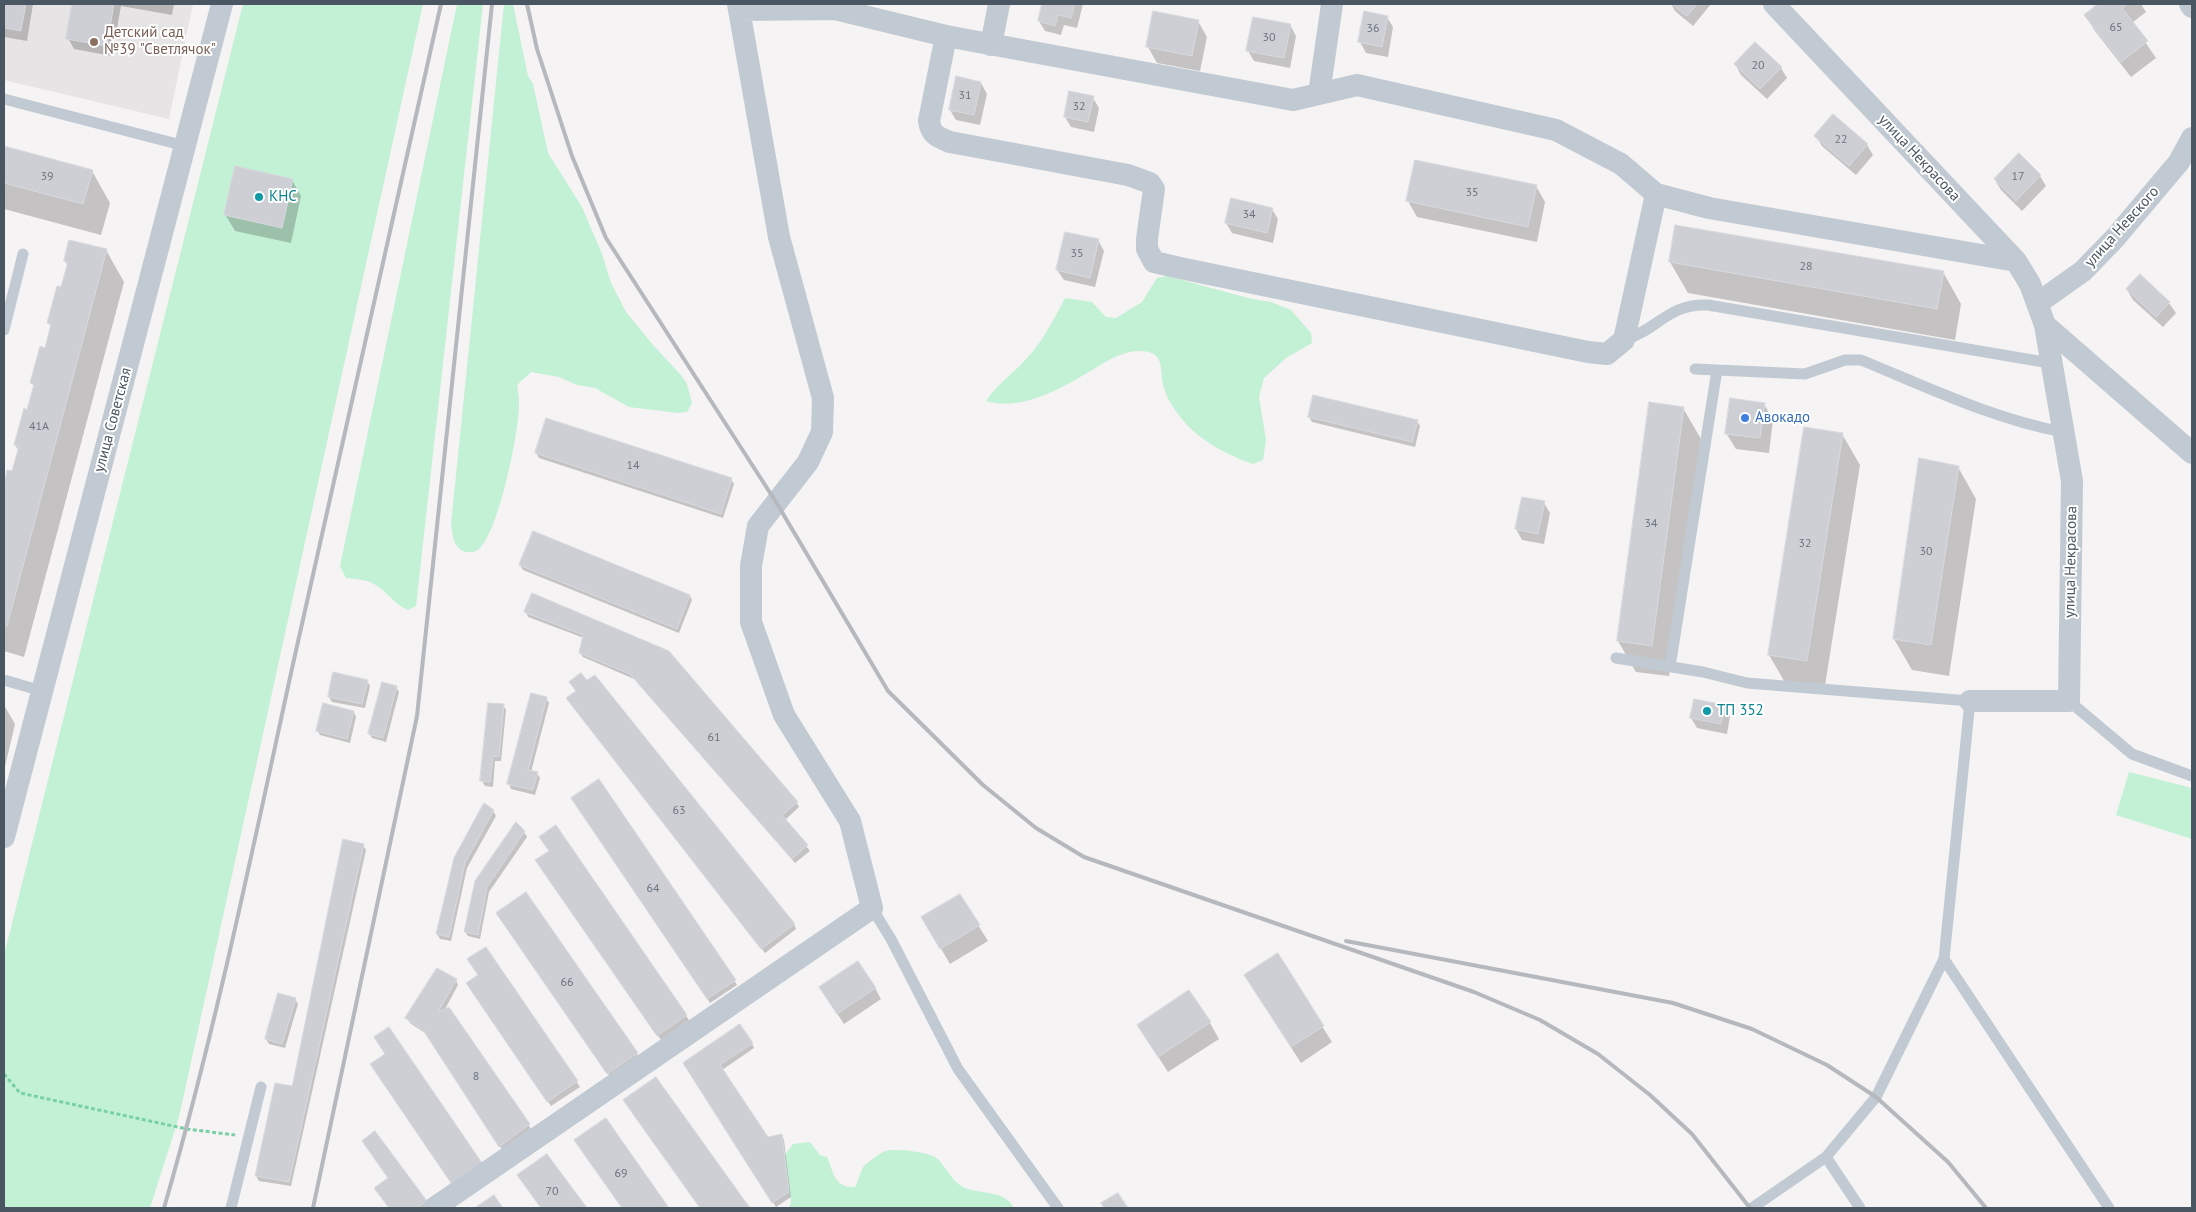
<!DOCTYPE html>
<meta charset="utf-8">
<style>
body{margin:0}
#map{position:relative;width:2196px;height:1212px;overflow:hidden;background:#f5f3f3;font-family:"PT Sans",sans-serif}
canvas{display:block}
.frame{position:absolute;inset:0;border:5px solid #4a5661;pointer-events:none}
</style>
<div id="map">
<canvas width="2196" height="1212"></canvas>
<div class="frame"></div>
</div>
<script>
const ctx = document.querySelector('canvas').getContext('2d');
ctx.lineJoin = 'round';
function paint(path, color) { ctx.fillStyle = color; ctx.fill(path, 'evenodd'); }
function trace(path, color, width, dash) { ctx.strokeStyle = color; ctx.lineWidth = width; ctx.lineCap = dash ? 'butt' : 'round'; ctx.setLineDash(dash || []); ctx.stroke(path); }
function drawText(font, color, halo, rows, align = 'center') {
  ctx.font = font + ' "PT Sans",sans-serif'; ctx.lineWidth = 4; ctx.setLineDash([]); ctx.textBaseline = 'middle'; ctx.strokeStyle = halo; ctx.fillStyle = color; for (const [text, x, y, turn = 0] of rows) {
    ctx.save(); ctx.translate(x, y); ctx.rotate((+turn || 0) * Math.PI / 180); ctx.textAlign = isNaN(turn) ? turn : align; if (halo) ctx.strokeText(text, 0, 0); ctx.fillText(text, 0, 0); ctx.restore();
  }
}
const education = new Path2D(`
 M4 4H193L169 119 4 80Z`);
const green = new Path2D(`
 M243 4H423L179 1117 150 1208H4V955Z
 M457 4H483L416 606 408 610C394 604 387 591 374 584 365 579 355 579 346 578L340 566Z
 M504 4H513L528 76 533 84 548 153 582 207 602 254 611 283 626 312 653 345 681 375 687 384 692 403 687 412 678 413 629 407 595 388 577 385 559 377 531 372 517 385C518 391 519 398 519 404 519 433 499 529 480 548 477 552 471 553 466 552 453 548 453 537 451 524Z
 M1167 276 1252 299 1271 302 1291 310 1311 333 1312 343 1286 358 1264 378 1259 397 1266 440 1263 460 1253 464C1219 452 1188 434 1170 402 1167 397 1164 389 1163 384 1160 372 1164 356 1149 352 1126 347 1107 361 1089 372 1058 390 1022 411 986 401 997 384 1014 373 1027 358 1043 341 1054 319 1065 298L1092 302 1106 317 1116 318 1142 302 1157 278Z
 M2129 772 2192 788V839L2116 815Z
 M810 1142 820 1155 827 1157C834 1173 834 1188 855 1187 858 1181 861 1170 864 1166 868 1162 881 1152 886 1151 895 1148 927 1152 935 1157 946 1165 951 1181 963 1187 980 1195 1004 1189 1014 1208H789L791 1201 785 1155 793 1144Z`);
const shadow = new Path2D(`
 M4 4H33L27 41 4 37Z
 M74 4H174L172 15 121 6 112 56 74 49 68 38Z
 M1044 4H1083L1077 28 1064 25 1061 35 1045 31 1039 21Z
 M1671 4H1711L1693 26 1675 11Z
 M2100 4H2141L2146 12 2132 23 2156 58 2131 77 2095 31 2085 15Z
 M1387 17 1393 27 1388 57 1366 53 1360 42Z
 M1198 21 1207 37 1200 71 1157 63 1148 47Z
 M1290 25 1296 36 1290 68 1254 61 1248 51Z
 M1735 64 1781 68 1787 78 1767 99 1741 75Z
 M981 83 987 94 980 125 956 120 950 110Z
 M1093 98 1099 108 1094 132 1071 127 1065 117Z
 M1816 136 1867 145 1873 155 1856 175 1822 146Z
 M4 148 92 171 110 203 101 235 4 209Z
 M2019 155 2040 176 2046 186 2022 211 2001 190 1995 180Z
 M292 180 301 196 291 243 235 231 225 214Z
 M1536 186 1545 202 1537 242 1417 217 1408 201Z
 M1272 209 1278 219 1273 243 1232 233 1226 223Z
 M1098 240 1104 251 1095 287 1064 280 1057 270Z
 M106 250 124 282 24 657 4 651V488L8 472 13 473 19 451 15 445 28 411 34 388 32 383 46 350 52 328 48 323 62 289 68 266 65 261Z
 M1670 262 1943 272 1961 304 1955 340 1688 293Z
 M2140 276 2169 303 2176 313 2163 327 2133 300 2127 290Z
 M1764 404 1773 420 1769 453 1736 449 1726 433Z
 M1683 408 1701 439 1669 676 1636 672 1618 641Z
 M1309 417 1417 421 1420 426 1415 447 1312 422Z
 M1842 434 1860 465 1824 692 1787 686 1769 655Z
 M536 453 731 479 734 484 723 518 539 458Z
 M1958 467 1976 499 1949 676 1912 670 1894 639Z
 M1544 503 1550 513 1544 544 1522 540 1516 529Z
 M520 565 690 596 692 600 679 633 523 570Z
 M533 594 797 803 799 807 785 820 810 851 795 863 634 679 583 657 580 653 584 638 528 617 526 612Z
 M367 681 370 686 365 708 332 702 329 697Z
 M396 687 399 692 386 742 372 738 369 733Z
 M577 692 794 924 796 929 765 953 570 703 567 699Z
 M546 698 549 703 531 772 537 773 540 778 535 795 511 789 509 784Z
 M4 705 15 724 4 771Z
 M503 705 506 710 501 761H495L493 787 485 786 482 781Z
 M1724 706 1730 716 1727 734 1697 728 1691 718Z
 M354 712 356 717 350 743 320 735 317 730Z
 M575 804 734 980 737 985 710 1003Z
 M493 811 496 816 467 868 451 941 440 939 437 934 455 858Z
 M555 827 689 1020 661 1040 540 865 550 851Z
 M524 832 527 837 489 892 480 939 468 936 465 932 476 882Z
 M363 845 366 850 291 1186 259 1181 256 1176 293 1088Z
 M500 918 637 1054 639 1058 611 1078Z
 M923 918 978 925 988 941 950 964Z
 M486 948 580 1087 551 1106 471 988 479 976Z
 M1277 955 1332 1042 1301 1063 1255 991Z
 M456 980 458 985 444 1011 532 1130 503 1151 428 1035 410 1023 407 1018Z
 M820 988H875L881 999 844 1024Z
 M295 999 298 1004 285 1048 269 1044 266 1039Z
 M1210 1023 1219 1039 1168 1072 1148 1041Z
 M752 1043 754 1048 722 1070 767 1138 782 1135 784 1140 791 1197 776 1207 684 1064Z
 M378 1193 426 1202V1208H390Z`);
const building = new Path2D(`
 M4 4H26L21 31 4 28Z
 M72 4H114L107 46 66 39Z
 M1042 4H1075L1071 18 1058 15 1055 26 1038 21Z
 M1672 4H1697L1687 16Z
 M2098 4H2127L2122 8 2148 41 2121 62 2084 15Z
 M1153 11 1199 20 1192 56 1146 47Z
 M1364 11 1388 16 1382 47 1358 42Z
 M1253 17 1291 24 1284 58 1246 51Z
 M1755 42 1782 67 1760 89 1734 64Z
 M956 76 981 82 974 115 949 110Z
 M1069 91 1094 96 1088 122 1064 117Z
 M1833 114 1868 144 1849 166 1814 136Z
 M4 146 93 170 83 204 4 183Z
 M2019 153 2041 175 2016 201 1994 179Z
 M1415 160 1537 185 1528 227 1406 201Z
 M235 166 293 179 282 228 224 215Z
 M1231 198 1273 208 1267 233 1225 223Z
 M1675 225 1944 271 1937 309 1669 262Z
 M1065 232 1099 239 1090 278 1056 270Z
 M69 240 107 249 7 626 4 625V484L7 470 12 471 19 446 14 445 24 408 27 410 34 384 30 383 40 346 45 348 51 324 47 323 57 286 61 287 68 262 64 261Z
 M2140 274 2170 302 2156 317 2126 289Z
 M1313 395 1418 420 1412 442 1308 417Z
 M1730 398 1765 403 1760 438 1725 434Z
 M1649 402 1684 407 1652 646 1617 641Z
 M546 418 732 478 721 514 535 453Z
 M1804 427 1843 433 1807 661 1768 655Z
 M1919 458 1959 466 1931 645 1893 639Z
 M1522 497 1545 501 1538 534 1515 529Z
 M533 531 690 595 677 629 519 565Z
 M532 593 669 651 798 802 782 815 808 845 792 859 630 674 579 653 583 635 524 612Z
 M333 672 368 680 362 704 328 697Z
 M581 673 587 680 595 675 795 924 761 949 566 698 576 691 569 682Z
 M382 682 397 686 383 738 368 734Z
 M531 693 547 697 528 770 538 772 533 790 507 784Z
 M1694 699 1725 705 1721 724 1690 718Z
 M323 703 354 711 347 739 316 731Z
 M488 703 504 704 499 757 493 756 490 782 480 781Z
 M599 779 736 980 707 999 571 798Z
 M484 803 494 810 465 863 449 937 436 934 454 858Z
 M516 822 525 831 487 887 478 935 464 932 475 881Z
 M556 825 687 1015 657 1036 535 860 549 851 539 837Z
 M343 839 364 844 289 1182 255 1176 275 1083 292 1086Z
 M526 892 638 1053 607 1074 496 913Z
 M960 894 980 925 940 949 921 917Z
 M486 947 578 1081 547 1102 466 983 478 975 467 959Z
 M1278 953 1324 1026 1291 1047 1244 975Z
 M858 961 876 988 837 1014 819 987Z
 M437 968 457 979 438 1012 449 1007 530 1124 499 1147 423 1030 405 1018Z
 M1189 990 1211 1022 1158 1057 1137 1025Z
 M278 993 296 998 282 1044 265 1039Z
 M740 1024 753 1043 720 1065 768 1137 782 1134 789 1192 772 1203 683 1063Z
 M389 1027 482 1163 451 1183 370 1064 385 1054 374 1037Z
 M656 1077 750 1208H700L623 1100Z
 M606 1118 669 1208H622L574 1140Z
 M375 1131 427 1201 417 1208H389L374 1188 388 1178 362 1141Z
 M547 1154 587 1208H541L517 1175Z
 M1118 1193 1128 1208H1104L1101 1203Z
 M494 1195 503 1208H475Z`);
const path = new Path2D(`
 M4 1074 20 1093 187 1129 235 1135`);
const lane = new Path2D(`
 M4 99 185 146
 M4 330 23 254
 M1624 340C1658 330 1668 303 1708 305L2050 363
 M1695 369 1805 374 1845 360H1861C1927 387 1993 419 2063 432
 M1616 658 1703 672 1747 683 1970 701 1944 959 1876 1097 1826 1157 1752 1208
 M1670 667 1717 370
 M4 680 42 691
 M2069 701 2132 754 2192 776
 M872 908 891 939 958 1069 1058 1208
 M1944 959 2109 1208
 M1826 1157 1860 1208
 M231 1208 261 1087`);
const street = new Path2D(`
 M1774 4 2016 261 2030 284 2045 325 2072 481 2069 701H1970
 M2190 4 2192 7
 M739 10 835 9 946 36 1293 100 1357 85 1556 130 1621 164 1656 194 1709 208 2016 261
 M946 36 929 121C931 135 938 137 950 142L1128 175 1150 183 1154 189 1147 239V249L1154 262 1180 268 1588 352 1607 354 1624 340 1656 194
 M991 45 999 4
 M1319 94 1332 4
 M2038 303 2083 271 2115 238 2179 162 2192 138
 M2045 325 2192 453
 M4 837 222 4
 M434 1208 872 908 850 821 784 715 751 622V566L758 526 808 462 822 432 823 398 779 237 738 4`);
const rail = new Path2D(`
 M527 4 537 49 572 156 606 238 776 502 888 691 983 785 1036 828 1084 857 1474 992 1540 1020 1598 1054 1650 1095 1692 1134 1750 1208
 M1346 941 1673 1003 1752 1029 1827 1065 1876 1097 1948 1162 1986 1208
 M164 1208C216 1029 253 847 293 664 341 444 390 224 441 4
 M313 1208 417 716 492 4`);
const markers = [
 [94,42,5,"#8d6e63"],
 [259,197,5,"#0f9aa8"],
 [1745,418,5,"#3f7fe0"],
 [1707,711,5,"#0f9aa8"]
];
const numberNames = [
 ["65",2116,28],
 ["36",1373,29],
 ["30",1269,38],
 ["20",1758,66],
 ["31",965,96],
 ["32",1079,107],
 ["22",1841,140],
 ["39",47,177],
 ["17",2018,177],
 ["35",1472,193],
 ["34",1249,215],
 ["35",1077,254],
 ["28",1806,267],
 ["41А",39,427],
 ["14",633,466],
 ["34",1651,524],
 ["32",1805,544],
 ["30",1926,552],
 ["61",714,738],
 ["63",679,811],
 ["64",653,889],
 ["66",567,983],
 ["8",476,1077],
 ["69",621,1174],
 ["70",552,1192]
];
const educationNames = [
 ["Детский сад",104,33],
 ["№39 \"Светлячок\"",104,50]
];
const streetNames = [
 ["улица Некрасова",1919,158,47],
 ["улица Невского",2122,227,-48],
 ["улица Советская",113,420,-75],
 ["улица Некрасова",2071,562,-89]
];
const cultureNames = [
 ["КНС",269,197],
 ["ТП 352",1717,711]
];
const shopNames = [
 ["Авокадо",1755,418]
];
paint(education, '#e6e4e5');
paint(green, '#c3f1d5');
paint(shadow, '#0003');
paint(building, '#cdcfd5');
trace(building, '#d7d9de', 1);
trace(path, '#7ad0a6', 3, [4, 2.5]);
trace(lane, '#c1cad2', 11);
trace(street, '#c1cad2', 22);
trace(rail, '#b5b8bd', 4);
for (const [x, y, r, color] of markers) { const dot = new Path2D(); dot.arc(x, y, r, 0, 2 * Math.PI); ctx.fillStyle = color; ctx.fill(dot); trace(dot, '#fff', 2); }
drawText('12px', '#6b747e', null, numberNames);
drawText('15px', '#785e54', '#fff', educationNames, 'left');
drawText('15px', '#4a5661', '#fff', streetNames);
drawText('15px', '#0d838f', '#fff', cultureNames, 'left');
drawText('15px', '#366cbe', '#fff', shopNames, 'left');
</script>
